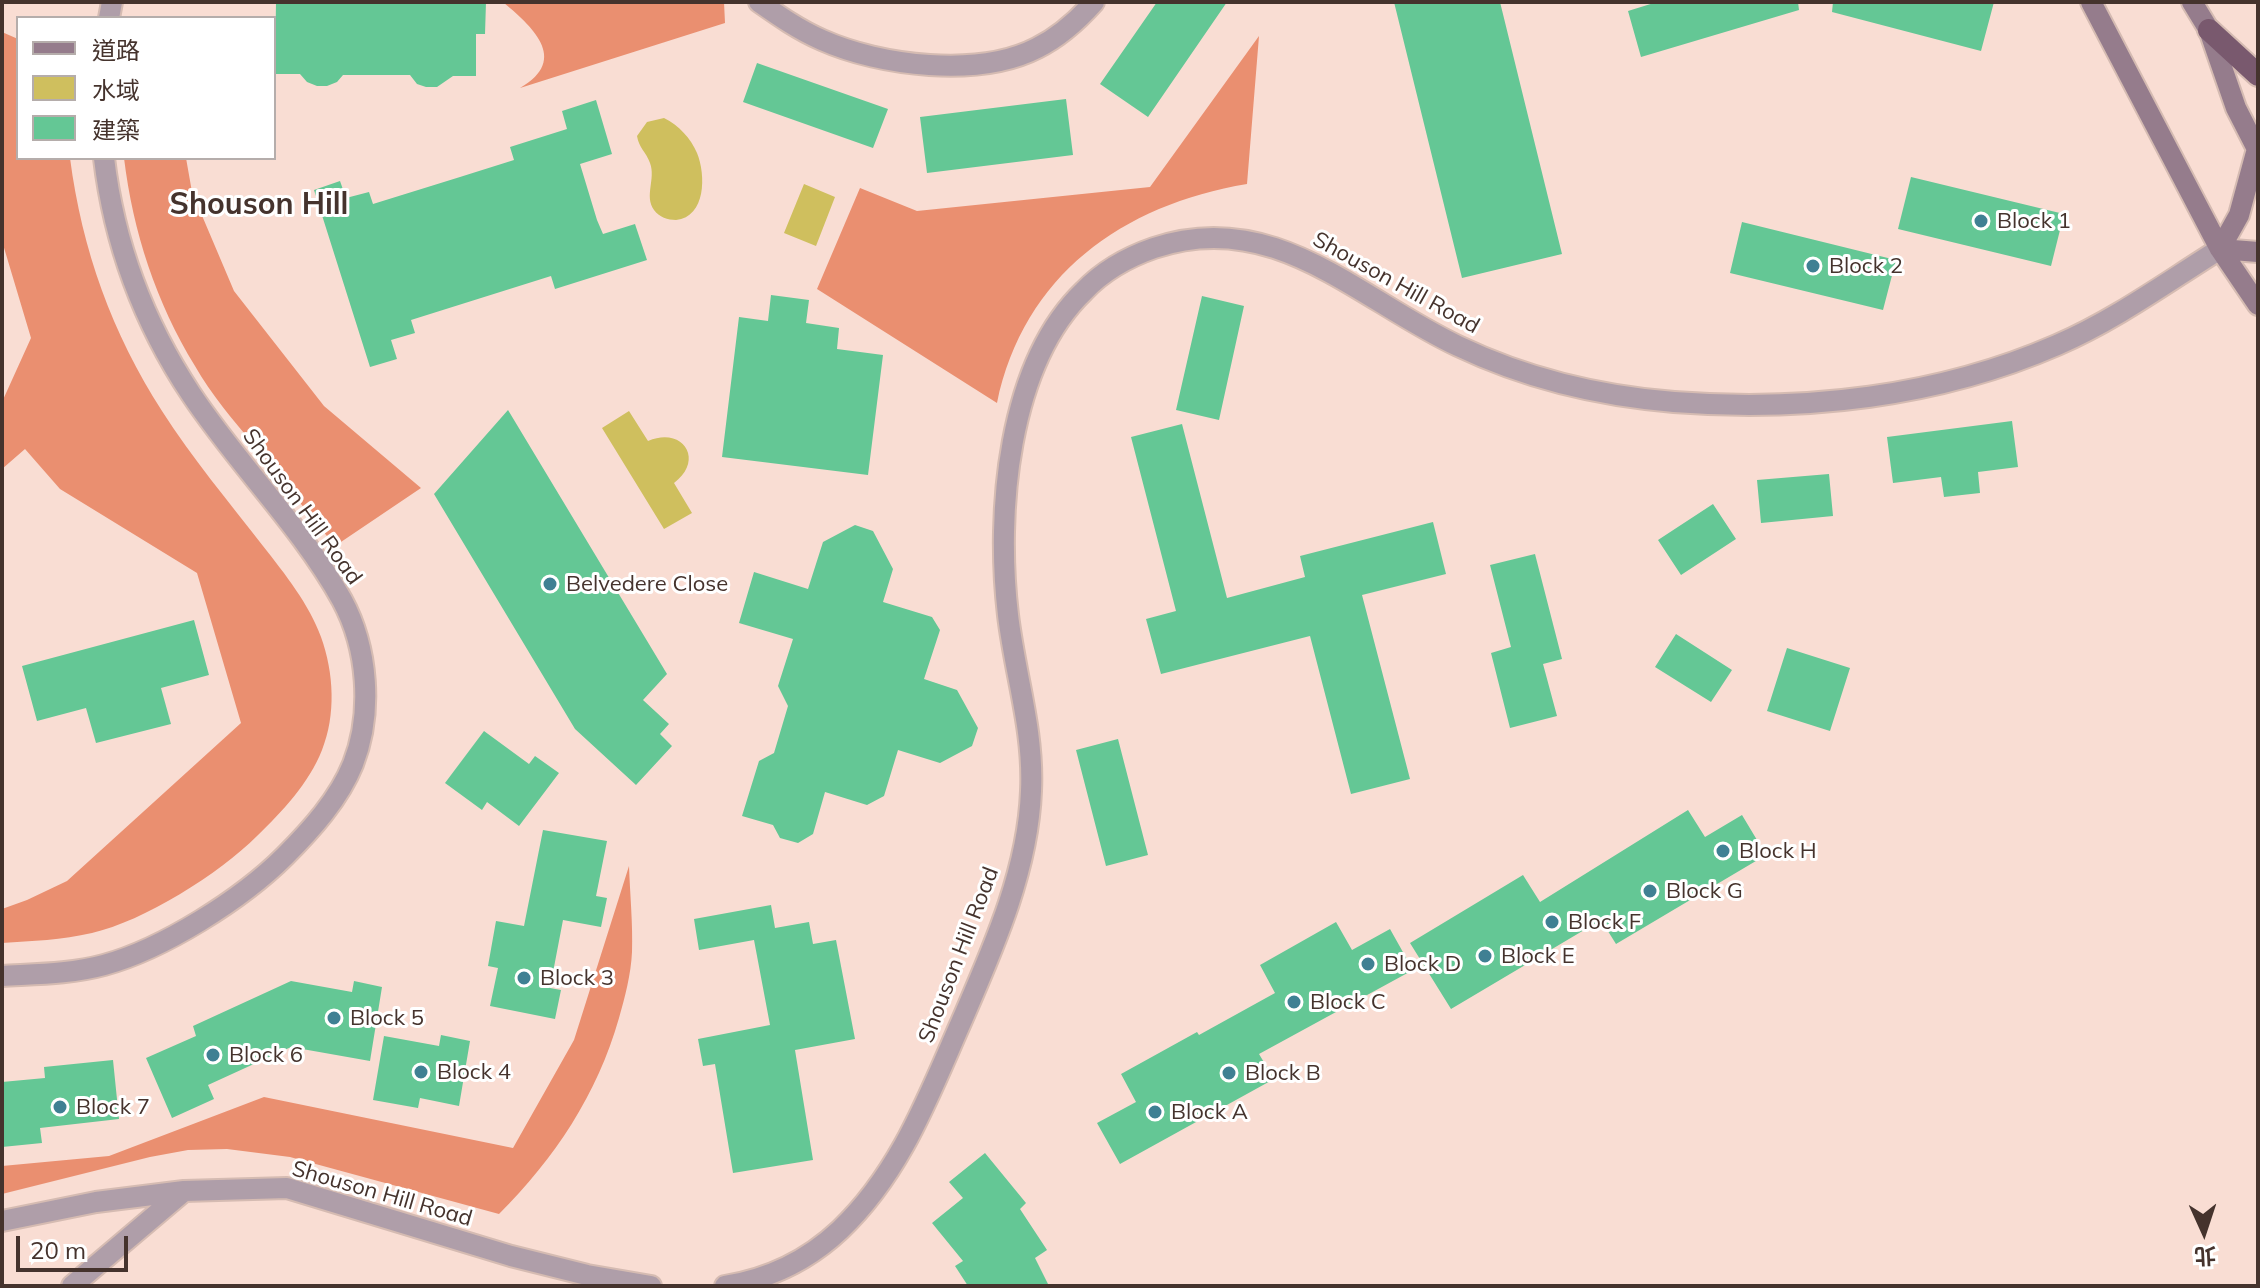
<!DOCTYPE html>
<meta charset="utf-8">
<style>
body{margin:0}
#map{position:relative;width:2260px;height:1288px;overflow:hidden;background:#f9ddd3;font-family:Mulish,"Noto Sans TC",sans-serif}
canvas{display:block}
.frame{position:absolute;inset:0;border:4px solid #45332d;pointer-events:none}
.legend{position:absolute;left:16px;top:16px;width:260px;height:144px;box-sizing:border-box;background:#fff;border:2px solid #b5adab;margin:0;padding:10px 14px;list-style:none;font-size:24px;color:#45332d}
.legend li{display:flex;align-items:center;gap:16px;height:40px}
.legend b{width:40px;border:2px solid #b5adab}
.north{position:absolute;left:2164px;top:1192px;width:80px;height:80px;-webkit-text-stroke:6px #fff;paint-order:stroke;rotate:177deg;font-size:22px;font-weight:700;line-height:32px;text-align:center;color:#45332d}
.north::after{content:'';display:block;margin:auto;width:28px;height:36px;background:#45332d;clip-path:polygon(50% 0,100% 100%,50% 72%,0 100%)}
.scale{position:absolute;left:16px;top:1236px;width:112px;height:36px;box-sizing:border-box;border:4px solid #45332d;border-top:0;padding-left:10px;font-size:24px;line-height:28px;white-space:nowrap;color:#45332d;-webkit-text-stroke:6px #fff;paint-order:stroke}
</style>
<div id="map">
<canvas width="2260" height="1288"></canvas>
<div class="frame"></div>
<ul class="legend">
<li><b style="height:10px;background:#957c8c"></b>道路</li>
<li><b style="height:22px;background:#cfbf5e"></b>水域</li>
<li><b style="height:22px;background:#64c795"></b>建築</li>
</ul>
<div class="north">北</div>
<div class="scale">20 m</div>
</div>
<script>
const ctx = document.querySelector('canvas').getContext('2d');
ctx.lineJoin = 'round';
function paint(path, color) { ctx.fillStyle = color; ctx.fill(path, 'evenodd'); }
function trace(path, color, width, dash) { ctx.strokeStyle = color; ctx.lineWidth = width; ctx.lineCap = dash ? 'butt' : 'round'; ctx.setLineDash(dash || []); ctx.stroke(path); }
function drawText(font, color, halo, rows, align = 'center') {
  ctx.font = font + ' Mulish,sans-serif'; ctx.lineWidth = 6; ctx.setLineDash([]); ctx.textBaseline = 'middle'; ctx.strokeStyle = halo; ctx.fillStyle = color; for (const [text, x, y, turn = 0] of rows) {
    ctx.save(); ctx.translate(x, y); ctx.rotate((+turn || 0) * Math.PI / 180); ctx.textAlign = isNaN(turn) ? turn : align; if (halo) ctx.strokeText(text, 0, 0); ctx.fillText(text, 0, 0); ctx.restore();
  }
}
const forest = new Path2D(`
 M503 2H724L725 23 520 88C571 59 530 25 503 2Z
 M2 32 18 39V158H70C82 250 112 333 162 411 192 458 229 502 263 546 285 574 309 604 321 637 334 673 336 715 322 750 309 783 282 812 257 836 219 874 144 921 92 933 62 940 32 941 2 943V909L27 900 67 881 241 723 197 573 60 489 25 449 2 469V402L31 338 2 241Z
 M1259 36 1247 184C1122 205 1024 275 997 403L817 289 860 188 917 211 1150 187Z
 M124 158H186L192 192 234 291 324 406 421 488 335 546C308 513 281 479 254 445 233 420 211 394 195 366 156 302 133 232 124 158Z
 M629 866C630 895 633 924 632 952 631 974 625 997 619 1018 597 1095 555 1158 499 1214L290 1157 227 1149 188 1150 150 1157 2 1194V1166L109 1156 264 1097 513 1148 574 1040Z`);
const water = new Path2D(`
 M664 118C679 125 691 139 697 153 706 175 706 217 676 220 668 220 659 217 654 210 644 196 656 179 650 163 646 152 639 148 637 136L647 122Z
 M804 184 835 197 816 246 784 233Z
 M629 411 648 441C683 426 705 460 674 483L692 513 664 529 602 428Z`);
const building = new Path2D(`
 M276 2H486L485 34H476V76H453L437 87H426L417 84 410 75H343L337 82 327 86H317L307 82 300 74H275Z
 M1157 2H1227L1148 117 1100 84Z
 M1394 2H1500L1562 254 1462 278Z
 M1657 2H1798L1799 10 1641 57 1628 11Z
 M1833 2H1994L1981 51 1832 12Z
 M757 63 888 109 873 148 743 102Z
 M1066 99 1073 155 927 173 920 117Z
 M596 100 612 154 580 164 597 220 603 234 635 224 647 260 555 289 551 276 411 320 415 333 391 340 397 359 370 367 314 190 340 181 346 198 369 192 373 204 460 177 514 160 510 147 567 129 562 111Z
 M1911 177 2064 214 2051 266 1898 229Z
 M1742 222 1896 260 1883 310 1730 273Z
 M771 295 809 300 806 323 839 328 837 349 883 355 868 475 722 457 739 317 768 321Z
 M1202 296 1244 306 1219 420 1176 410Z
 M508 410 667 674 643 700 669 724 660 734 672 746 636 785 575 729 434 494Z
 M2012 421 2018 467 1978 472 1980 493 1944 497 1941 477 1893 483 1887 437Z
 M1182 424 1227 598 1305 577 1300 556 1433 522 1446 574 1362 595 1410 779 1351 794 1310 636 1161 674 1146 619 1176 611 1131 437Z
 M1829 474 1833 516 1761 523 1757 480Z
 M1713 504 1736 539 1681 575 1658 540Z
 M855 525 873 531 893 569 883 602 932 617 940 630 924 679 957 690 978 728 972 746 940 763 898 750 884 796 867 805 825 792 813 834 798 843 780 838 773 825 742 816 759 761 774 753 788 706 778 686 793 639 739 623 754 572 808 589 823 542Z
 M1535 554 1562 659 1543 664 1557 716 1510 728 1491 653 1511 647 1490 565Z
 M194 620 209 675 161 688 171 724 96 743 86 708 37 721 22 666Z
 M1676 634 1732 670 1711 702 1655 667Z
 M1787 648 1850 668 1830 731 1767 711Z
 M484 731 529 764 535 756 559 773 519 826 487 802 482 810 445 783Z
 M1118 739 1148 855 1106 866 1076 750Z
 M1688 810 1705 837 1742 815 1766 855 1616 944 1601 920 1451 1009 1410 943 1523 875 1540 902Z
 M543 830 607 841 596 896 607 898 601 927 563 920 550 988 561 990 555 1019 490 1006 498 968 488 966 496 921 524 926Z
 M771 905 775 928 809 922 813 944 836 940 855 1039 795 1050 813 1160 733 1173 715 1064 703 1066 698 1039 770 1025 754 940 699 950 694 919Z
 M1336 922 1352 950 1390 929 1413 970 1259 1054 1274 1079 1120 1164 1097 1123 1136 1102 1121 1074 1197 1032 1199 1035 1275 993 1260 965Z
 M291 981 352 992 354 981 382 987 370 1061 291 1047 208 1085 214 1099 172 1118 146 1058 196 1036 193 1026Z
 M441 1035 470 1041 459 1106 420 1098 418 1108 373 1100 384 1036 439 1046Z
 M113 1060 119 1119 40 1128 42 1143 2 1147V1082L45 1078 44 1067Z
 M985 1153 1026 1203 1020 1209 1047 1250 1035 1258 1049 1286H968L955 1266 963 1261 932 1223 963 1198 949 1182Z`);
const minor = new Path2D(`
 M759 2C779 16 799 30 822 40 880 66 979 78 1037 48 1059 37 1078 20 1094 2
 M109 18 112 2
 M2 976C36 974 71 974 104 965 163 949 242 899 285 856 311 830 339 799 353 764 373 713 368 648 342 600 301 526 238 465 191 394 144 323 114 243 104 158
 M2 1221 96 1202 184 1191 287 1188 511 1256 587 1275 651 1286
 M72 1286 184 1191
 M725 1286C769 1279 807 1261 840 1230 899 1174 927 1100 959 1027 991 953 1028 873 1031 791 1034 730 1015 675 1008 615 996 514 1007 365 1084 291 1103 271 1128 257 1154 248 1274 207 1358 299 1458 346 1525 378 1600 396 1674 402 1804 412 1938 397 2057 345 2115 320 2167 282 2220 249`);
const secondary = new Path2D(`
 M2091 2 2220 249 2258 305
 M2192 2 2209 30 2236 108 2258 151
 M2220 249 2239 215 2257 149
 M2220 249 2258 252`);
const trunk = new Path2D(`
 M2209 30 2258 75`);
const markers = [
 [1981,221,8,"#3f8093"],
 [1813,266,8,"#3f8093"],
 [550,584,8,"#3f8093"],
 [1723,851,8,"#3f8093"],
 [1650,891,8,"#3f8093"],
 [1552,922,8,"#3f8093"],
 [1485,956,8,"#3f8093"],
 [1368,964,8,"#3f8093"],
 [524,978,8,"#3f8093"],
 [1294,1002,8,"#3f8093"],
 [334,1018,8,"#3f8093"],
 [213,1055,8,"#3f8093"],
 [421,1072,8,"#3f8093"],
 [1229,1073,8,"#3f8093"],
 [60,1107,8,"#3f8093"],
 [1155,1112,8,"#3f8093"]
];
const poiNames = [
 ["Block 1",1997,221],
 ["Block 2",1829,266],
 ["Belvedere Close",566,584],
 ["Block H",1739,851],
 ["Block G",1666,891],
 ["Block F",1568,922],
 ["Block E",1501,956],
 ["Block D",1384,964],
 ["Block 3",540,978],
 ["Block C",1310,1002],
 ["Block 5",350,1018],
 ["Block 6",229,1055],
 ["Block 4",437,1072],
 ["Block B",1245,1073],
 ["Block 7",76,1107],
 ["Block A",1171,1112]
];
const streetNames = [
 ["Shouson Hill Road",1396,283,29],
 ["Shouson Hill Road",302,507,54],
 ["Shouson Hill Road",959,955,-69],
 ["Shouson Hill Road",382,1194,16]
];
const districtNames = [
 ["Shouson Hill",259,205]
];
paint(forest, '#ea8f70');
paint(water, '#cfbf5e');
paint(building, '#64c795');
trace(minor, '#d5bbb2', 24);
trace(secondary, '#d5bbb2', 24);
trace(trunk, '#d5bbb2', 26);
trace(minor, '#af9ea9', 20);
trace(secondary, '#957c8c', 20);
trace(trunk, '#79596e', 22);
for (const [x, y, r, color] of markers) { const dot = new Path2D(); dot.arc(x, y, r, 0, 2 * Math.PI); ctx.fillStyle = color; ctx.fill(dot); trace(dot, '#fff', 3); }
drawText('22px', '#45332d', '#fff', poiNames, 'left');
drawText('22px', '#45332d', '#fff', streetNames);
drawText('bold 30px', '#45332d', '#fff', districtNames);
</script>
